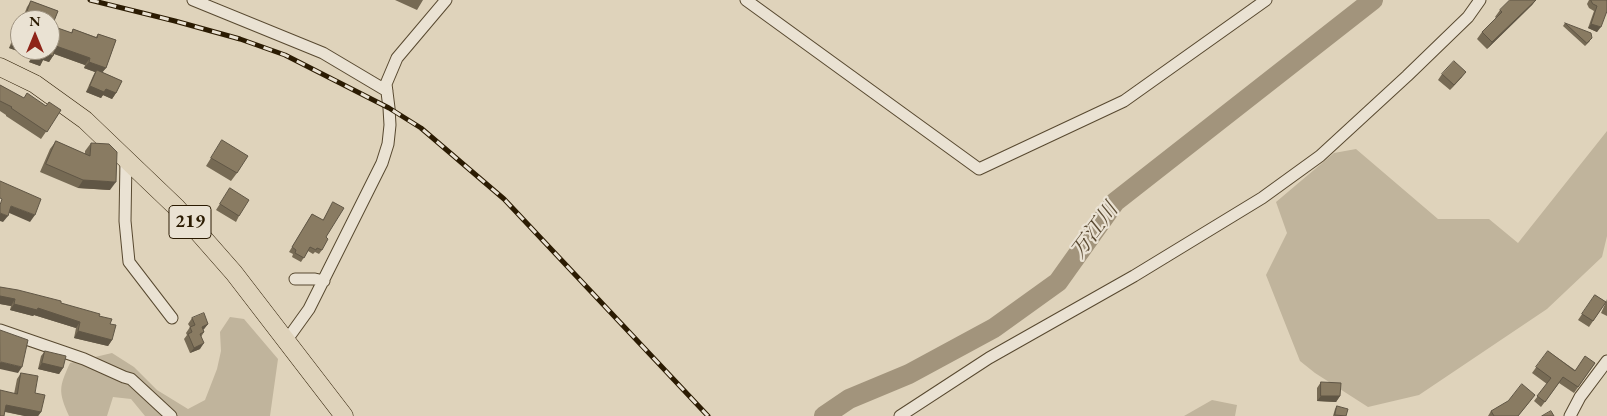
<!DOCTYPE html>
<meta charset="utf-8">
<style>
body{margin:0}
#map{position:relative;width:1607px;height:416px;overflow:hidden;background:#dfd3bb;font-family:"EB Garamond",serif}
canvas{display:block}
.north{position:absolute;left:10px;top:10px;width:50px;height:50px;box-sizing:border-box;background:#eae2d3;border:1px solid #9e927f;border-radius:50%;rotate:0deg;font-size:14px;font-weight:700;line-height:20px;text-align:center;color:#2b1b02}
.north::after{content:'';display:block;margin:auto;width:18px;height:22px;background:#8f2418;clip-path:polygon(50% 0,100% 100%,50% 72%,0 100%)}
</style>
<div id="map">
<canvas width="1607" height="416"></canvas>
<div class="north">N</div>
</div>
<script>
const ctx = document.querySelector('canvas').getContext('2d');
ctx.lineJoin = 'round';
function paint(path, color) { ctx.fillStyle = color; ctx.fill(path, 'evenodd'); }
function trace(path, color, width, dash) { ctx.strokeStyle = color; ctx.lineWidth = width; ctx.lineCap = dash ? 'butt' : 'round'; ctx.setLineDash(dash || []); ctx.stroke(path); }
function drawText(font, color, halo, rows, align = 'center') {
  ctx.font = font + ' "EB Garamond","Noto Serif JP",serif'; ctx.lineWidth = 4.5; ctx.setLineDash([]); ctx.textBaseline = 'middle'; ctx.strokeStyle = halo; ctx.fillStyle = color; for (const [text, x, y, turn = 0] of rows) {
    ctx.save(); ctx.translate(x, y); ctx.rotate((+turn || 0) * Math.PI / 180); ctx.textAlign = isNaN(turn) ? turn : align; if (halo) ctx.strokeText(text, 0, 0); ctx.fillText(text, 0, 0); ctx.restore();
  }
}
const green = new Path2D(`
 M1607 131V236L1602 257 1547 309 1419 395 1368 407 1315 373 1300 361 1266 275 1287 233 1276 202 1334 153 1356 149 1438 219H1489L1518 243Z
 M230 317 244 319 278 359 270 416H145L131 399 113 397 107 416H69C58 391 59 387 70 363L112 353 134 367 157 390 188 409 205 400 217 369 221 351 220 332Z
 M1212 400 1237 405 1235 416H1184Z`);
const river = new Path2D(`
 M824 416 849 399 909 374 994 328 1058 282 1115 202 1373 0`);
const minor = new Path2D(`
 M193 0 323 53 387 91
 M746 0 979 169 1124 101 1266 0
 M126 159 125 221 129 262 172 318
 M295 279H315L324 281
 M0 330 84 359 124 377 131 379 171 416
 M286 341 309 309 382 163 388 144 390 125 389 108 386 84 397 58 446 0
 M900 416 989 358 1134 276 1262 198 1320 156 1407 76 1468 17 1480 0
 M1570 416 1580 397 1607 361`);
const highway = new Path2D(`
 M0 67 35 84 85 120 176 207 234 273 344 416`);
const rail = new Path2D(`
 M90 0 175 21 240 39 285 55 389 108 421 128 504 199 708 416`);
const wall = new Path2D(`
 M395 0H423L417 10Z
 M1510 0H1536L1532 5 1487 49 1477 39 1482 32 1496 18 1495 17 1500 10Z
 M1589 0H1607L1597 32 1588 28 1594 11 1589 8 1587 4Z
 M31 1 58 11 52 26 71 33 73 29 96 37 98 34 116 40 106 68 102 72 122 81 116 93 112 99 103 95 101 98 86 92 93 76 95 72 84 68 85 65 54 54 49 62 43 60 40 66 29 62 32 56 9 48 13 38 17 32 20 33V50H50V20H22L27 7Z
 M1565 23 1590 41 1585 46 1563 26Z
 M1442 74 1462 77 1450 90 1438 80Z
 M0 85 23 98 46 106 61 110 41 139 6 116V115L0 111Z
 M222 140 237 173 231 181 206 166Z
 M56 141 85 154V151L91 143 110 190 78 188 40 172 50 149Z
 M230 188 239 216 236 222 216 210Z
 M333 202 326 237 322 250 319 254 315 252 313 254 308 251 301 262 292 257 293 254 289 252 312 214 323 220Z
 M0 287 61 303 99 316 110 324 112 340 108 346 74 338 76 328 34 315 33 316 10 310 11 306 0 304Z
 M1595 295 1606 302 1607 299V316L1601 313 1606 302 1589 327 1578 320Z
 M192 318 208 324 204 329 203 330 204 332 201 337 200 349 190 353 184 339 187 335 186 333 190 327 188 324Z
 M45 351 63 368 59 374 38 369 41 356Z
 M1548 351 1575 370 1595 363 1574 393 1559 383 1541 407 1534 401 1547 384 1532 373Z
 M21 373 35 393 41 412 38 416H25L5 412 0 416 14 394 17 379Z
 M1321 382 1340 396 1336 402 1317 401V388Z
 M1531 400 1518 416H1488L1491 411Z
 M1337 406 1346 416H1333L1335 409Z`);
const shadedWall = new Path2D(`
 M1536 0 1532 5 1487 49 1492 42Z
 M26 15 37 20H22Z
 M1591 24 1601 27 1597 32 1588 28Z
 M14 42 20 44V50H36L32 56 9 48Z
 M56 46 90 58 85 65 52 53Z
 M46 53 53 56 49 62 43 60 40 66 29 62 34 56Z
 M89 62 106 68 101 74 97 70 95 72 84 68Z
 M1466 72 1462 77 1450 90 1454 85Z
 M90 86 106 89 116 93 112 99 103 95 101 98 86 92Z
 M83 180 116 182 110 190 78 188Z
 M11 206 35 215 30 222 7 212Z
 M0 213 8 216 3 222 0 221Z
 M0 296 15 299 11 306 0 304Z
 M14 304 38 308 80 322 76 328 34 315 33 316 10 310Z
 M208 324 204 329 198 332 202 327Z
 M78 331 112 340 108 346 74 338Z
 M204 343 200 349 190 353 194 348Z
 M1 362 22 367 18 373 0 369V363Z
 M42 363 63 368 59 374 38 369Z
 M1321 396H1340L1336 402 1317 401Z
 M6 405 41 412 38 416H25L2 411Z`);
const building = new Path2D(`
 M1510 0H1536L1492 42 1482 32 1502 12 1500 10Z
 M1591 0H1607V11L1601 27 1591 24 1597 6 1593 4Z
 M31 1 58 11 52 26 72 33 73 29 97 38 98 34 116 40 106 68 89 62 90 58 56 46 53 56 46 53 45 59 34 56 36 50H50V20H37L26 15Z
 M1565 23 1591 33 1592 38 1587 43Z
 M17 32 20 33V44L14 42Z
 M1454 61 1466 72 1454 85 1442 74Z
 M97 70 122 81 116 93 106 89 104 92 90 86Z
 M0 85 24 98 27 93 46 106 49 102 61 110 47 132 11 108 12 107 0 101Z
 M222 140 248 156 237 173 211 158Z
 M56 141 90 156 91 143 109 144 117 152 116 182 83 180 46 164Z
 M0 181 41 199 35 215 11 206 8 216 0 213V205L2 199 0 198Z
 M230 188 249 200 239 216 220 204Z
 M333 202 344 208 326 237 328 239 322 250 317 248 316 250 310 247 304 258 295 253 296 250 292 247 312 214 323 220Z
 M0 287 18 290 61 301V303L100 314 99 316 112 319 110 324 116 325 112 340 78 331 80 322 38 308 37 310 14 304 15 299 0 296Z
 M1595 295 1606 302 1593 321 1582 314Z
 M204 313 208 324 202 327 204 332 200 334 204 343 194 348 188 334 192 332 190 327 195 325 192 318Z
 M0 330 28 340 22 367 1 362 0 365Z
 M45 351 66 356 63 368 42 363Z
 M1548 351 1575 371 1585 356 1595 363 1578 387 1563 377 1545 402 1537 396 1551 378 1536 367Z
 M21 373 38 376 35 393 45 395 41 412 6 405 4 416H0V390L17 394Z
 M1321 382 1341 383 1340 396H1321Z
 M1522 384 1535 395 1518 416H1494L1491 411 1508 401Z
 M1337 406 1348 409 1346 416 1335 415Z
 M1551 411 1554 416H1542Z`);
const shields = [
 [190,222,42]
];
const shieldNames = [
 ["219",190,222]
];
const waterNames = [
 ["万江川",1095,231,-53]
];
paint(green, '#c0b49c');
trace(river, '#a2947c', 20);
trace(minor, '#584930', 13);
trace(highway, '#2b1b02', 19);
trace(minor, '#eae2d3', 11);
trace(highway, '#dfd3bb', 18);
trace(rail, '#2b1b02', 5);
trace(rail, '#eae2d3', 3, [9]);
paint(wall, '#766a54');
paint(shadedWall, '#605645');
paint(building, '#897b62');
trace(building, '#605645', 1);
for (const [x, y, w] of shields) { const box = new Path2D(); box.roundRect(x - w / 2, y - 16.5, w, 33, 4); ctx.fillStyle = '#eae2d3'; ctx.fill(box); trace(box, '#2b1b02', 1); }
drawText('bold 19px', '#2b1b02', null, shieldNames);
drawText('italic 21px', '#5b4b33', '#eae2d3', waterNames);
</script>
